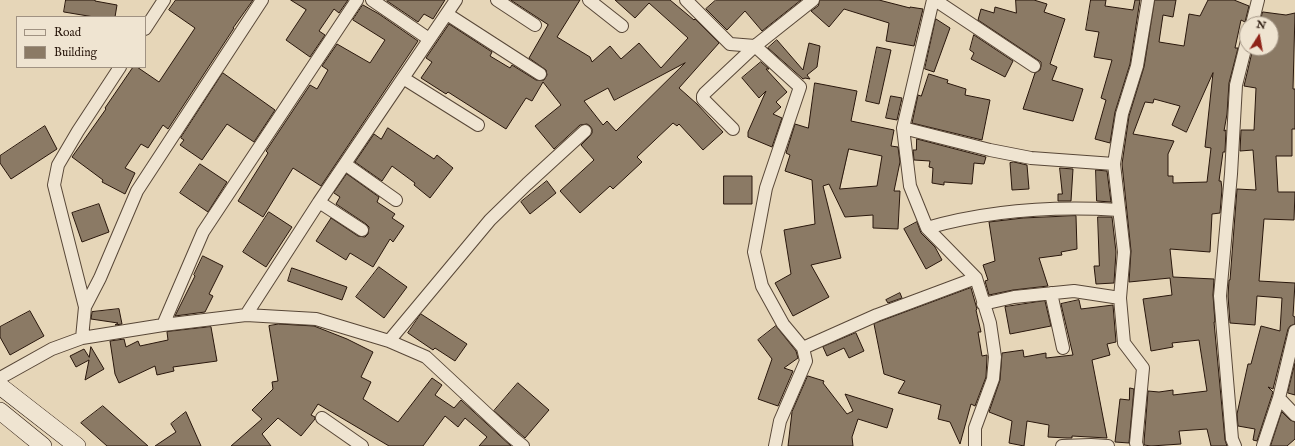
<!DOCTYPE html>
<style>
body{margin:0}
#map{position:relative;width:1295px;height:446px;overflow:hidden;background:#e6d6b8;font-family:"IM FELL English",serif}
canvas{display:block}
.legend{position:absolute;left:16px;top:16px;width:130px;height:52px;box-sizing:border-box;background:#efe4d1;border:1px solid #a09282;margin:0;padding:5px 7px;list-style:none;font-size:12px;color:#29170c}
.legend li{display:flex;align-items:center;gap:8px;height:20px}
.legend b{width:20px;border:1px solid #a09282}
.north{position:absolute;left:1239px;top:16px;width:40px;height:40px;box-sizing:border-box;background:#efe4d1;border:1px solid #a09282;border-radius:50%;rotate:11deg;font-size:11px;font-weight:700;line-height:16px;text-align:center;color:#29170c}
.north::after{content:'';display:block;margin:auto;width:14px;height:18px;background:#8f2418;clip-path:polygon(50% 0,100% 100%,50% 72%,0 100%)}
</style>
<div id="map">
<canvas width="1295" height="446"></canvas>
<ul class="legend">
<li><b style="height:5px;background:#efe4d1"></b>Road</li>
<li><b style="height:11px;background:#8b7a65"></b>Building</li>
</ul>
<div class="north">N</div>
</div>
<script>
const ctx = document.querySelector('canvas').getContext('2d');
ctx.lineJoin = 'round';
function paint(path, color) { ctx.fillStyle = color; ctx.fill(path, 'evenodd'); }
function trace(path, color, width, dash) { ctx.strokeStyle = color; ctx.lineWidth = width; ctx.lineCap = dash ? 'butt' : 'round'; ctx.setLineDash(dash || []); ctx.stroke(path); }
const building = new Path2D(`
 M66 0H95V1L117 5 115 17H94L64 12Z
 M176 0H253L233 28H234L168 129 163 125 148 148 141 144 125 168 135 173 125 194 102 182 103 180 72 157 106 109 105 108 133 67H137L159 82 195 28 169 10Z
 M291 0H348L339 13 334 9 319 31 325 35 310 57 286 40 306 10Z
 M388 0H445L433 19 424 14 418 22 387 1Z
 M511 0H580L557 37 590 57 592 62 610 46 621 59 639 43 661 68 688 38 649 3 635 18 615 0H670L694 20 695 19 719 43 679 88 697 104 723 132 703 150 679 124 677 126 673 123 637 157 642 162 613 189 610 186 580 213 560 191 594 160 581 145 590 136 592 133V129L590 126 587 124 580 125 554 149 535 126 561 105 543 82 532 101 526 98 506 129 448 92 446 94 421 78 432 62 426 58 449 24 492 52 490 56 510 68 512 65 536 80H544L547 75 546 70 529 58 548 25ZM685 63 616 131 607 121 603 125 584 101 608 88 614 100Z
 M716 0H801L762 31 745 11 727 30 706 9Z
 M820 0H879L910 8V7L923 9 914 46 886 41 889 23 844 9 829 27 811 11 818 6Z
 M1016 0H1034L1047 4 1044 12 1065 19 1050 64 1057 67 1052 80 1083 89 1073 121 1023 109 1035 73 1040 70 1041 66V62L978 20 981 9 994 13 995 7 1016 13Z
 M1091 0H1106L1105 6 1133 10 1135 0H1140L1130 64 1115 112 1110 143 1095 139 1106 100 1101 98 1112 60 1094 57 1099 32 1086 30Z
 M1155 0H1176L1173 17 1163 15 1159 42 1184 46 1189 14 1200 16 1208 0H1234L1249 6 1245 22 1241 20 1235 48H1238L1229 83 1227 114 1224 131 1226 130 1225 152H1223L1219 181H1221L1222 189 1220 213 1212 214 1210 252 1170 249 1173 277 1214 279 1213 295 1215 322H1214L1225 440 1227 446H1211L1207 429 1179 431 1181 444 1151 446 1144 445V442L1148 391 1159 392 1173 390V395L1207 391 1199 340 1172 343 1173 347 1151 351 1143 299 1172 295 1170 278 1129 282 1131 251 1122 164 1129 116 1144 67ZM1213 73 1205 147 1211 148 1207 182 1173 183V176H1168V154L1174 141 1133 134 1145 102 1153 103 1154 99 1180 106 1172 125 1186 132Z
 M363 5 379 14 418 41 321 186 293 168 263 217 238 201 268 153 266 151 310 85 317 89 328 70 322 66 337 44 370 63 385 40 353 20Z
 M1263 12 1286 15 1295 13 1293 89H1295V129H1292V156H1276L1278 192H1295L1294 220 1264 219 1259 281 1295 283 1293 316 1295 317V324L1290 326 1288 329 1273 389 1268 387 1273 392 1257 441 1253 440 1255 429 1238 426 1237 414 1248 364H1251L1261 326 1280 331 1282 298 1257 296 1255 325 1230 323 1228 296 1229 280H1230L1237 189 1256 190 1253 150 1240 151 1241 130H1254L1256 88 1244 86 1253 48H1271V24H1260Z
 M936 19 950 28 934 72 925 69Z
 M974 35 1013 61 1005 77 971 59 974 53 970 50Z
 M777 40 803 70 809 43 820 46 817 67 807 75 810 79 805 78 803 79 768 48Z
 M877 47 891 50 879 104 866 101Z
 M761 62 769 69H766L787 92 776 102 781 107 773 114 782 118 772 147 748 137V132L766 91 759 98 742 78Z
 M223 73 275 110 254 142 227 124 202 160 180 145 184 140 181 138Z
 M929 74 948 80 947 83 966 89 965 95 990 100 982 140 912 123 918 95 921 96Z
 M815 83 857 91 851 121 894 130 891 146 898 147 900 162 894 191H900L898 229 873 228V215L845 217 829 184 823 186 841 258 811 265 829 297 793 316 775 283 791 274 784 230 815 224 812 180 785 171 790 155 786 153 795 124 808 128ZM849 149 882 156 877 186 840 189Z
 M891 96 902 98 897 120 886 118Z
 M45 126 57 149 11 179 0 163V156Z
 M388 128 434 159 437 155 453 168 430 198 414 185 415 183 392 166 382 181 355 162 374 134 381 139Z
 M917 139 986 157 984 164 974 163 972 184 944 182V185L932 183 933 168 929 167 930 161 914 160 913 150H916Z
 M1014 162 1027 165 1029 189 1012 190 1010 163Z
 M200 164 227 182 208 212 180 193Z
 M1060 168 1073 169 1071 201H1058V194H1062Z
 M1096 170 1107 171 1111 202 1097 201Z
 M347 174 379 197 377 202 395 214 392 218 404 226 393 242 390 239 373 267 350 253 346 260 316 241 331 218 358 236 365 237 368 234 369 227 366 224 336 204 340 197 334 193Z
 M724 176H752V204H724Z
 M547 181 556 193 530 214 521 202Z
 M99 204 109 232 82 242 72 213Z
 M269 212 292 227 266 267 243 252Z
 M1076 216 1077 249 1061 252 1062 255 1039 258 1048 286 1013 290 989 295 985 281 988 280 983 265 995 261 989 222 1023 218Z
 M1098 217H1112L1116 252 1114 283 1096 284 1094 266H1099Z
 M917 222 921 233 935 247 942 260 926 269 904 229Z
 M203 256 223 266 209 294 213 296 205 312 175 316 195 276 194 275Z
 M379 267 407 287 384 318 356 297Z
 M292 268 347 287 342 300 288 281Z
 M971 288 977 309 976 310 981 332H978L982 356 987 355V357L986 377 975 406 971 404 960 444 950 422 938 419 941 405 898 393 905 381 884 374 874 324Z
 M900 293 902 298 888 303 886 300Z
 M1079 300 1081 309 1113 305 1116 342 1107 344 1110 355 1092 360 1107 438 1072 436V438H1067L1048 437 1049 425 1027 421 1024 446 1009 443 1012 421 989 412 1000 380 1002 353 1023 350 1024 357 1046 353V358L1073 355 1061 304Z
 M1045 301 1051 326 1010 334 1005 307Z
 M119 309 122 324 115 325 118 323 91 319 92 312Z
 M30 311 44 336 10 355 0 337V327Z
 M421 314 467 344 455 361 435 348 433 350 408 333Z
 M279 324 314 326 347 339 373 352 361 377 371 382 363 399 398 422 432 378 442 385 435 395 454 408 461 400 511 446H479L487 437 465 418 458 427 445 416 423 446H389L318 404 311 415 315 417V419L301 436 278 418 262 434 271 446H231L262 419 252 410 273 389 272 382 278 381 269 326Z
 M776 326 796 351 798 358 784 368 793 371 778 406 758 399 772 359 758 340Z
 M211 327 217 361 173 367 174 371 157 375 155 366 119 383 115 374 110 341 124 339 126 347 138 341 140 346 168 340 167 332Z
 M856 333 864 351 849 358 844 348 827 356 823 347Z
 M91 347 104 369 85 380 89 360 76 367 70 356 84 349 89 357Z
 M1295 363V395L1288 393Z
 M808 376 824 381 823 383 847 414 853 411 845 394 893 409 887 428 858 419 852 437 853 446H788L792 412Z
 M518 383 549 410 525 438 494 411Z
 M1130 388 1134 389 1129 443 1115 442 1120 399 1129 400Z
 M103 406 148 446H107L81 423Z
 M186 412 201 446H155L176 432 171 424Z
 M1282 412 1290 420 1295 422V439L1287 446H1271Z`);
const street = new Path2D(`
 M372 0 429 39
 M497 0 535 25
 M589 0 622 26
 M686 0 730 44 755 46 800 87 766 188 754 252 762 286 783 324 803 348 806 361 780 421 775 446
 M933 0 903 128 910 186 927 228 976 278 990 323 995 357 993 379 975 428V446
 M935 0 1034 66
 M447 14 540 74
 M1252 24 1258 0
 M145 29 164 0
 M403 78 478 125
 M903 128 990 150 1031 158 1114 164
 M733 129 703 99V96L705 93 755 46 813 0
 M345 164 396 200
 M319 202 362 230
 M927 228C990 210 1055 206 1119 210
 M1051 293 1063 348
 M983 304 1014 297 1074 291 1120 298
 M85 307 100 278 137 191 262 0
 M246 315 319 202 456 0
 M163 325 203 232 357 0
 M82 338 85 307 54 185 58 165 78 131 120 67
 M389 341 490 220 527 184 585 131
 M803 348 877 315 976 278
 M0 378 52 349 82 338 163 325 246 315 316 319 389 341 426 357 513 438 523 446
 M1279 398 1295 415
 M322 418 362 446
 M1062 446 1091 445 1108 446
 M1137 446 1136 443 1143 368 1124 343 1120 298 1124 252 1114 164 1122 114 1137 66 1148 0
 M1235 446 1232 439 1220 296 1231 174 1236 85 1247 41
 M1263 446 1279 398 1295 331`);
const secondary = new Path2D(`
 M0 386 77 446
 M0 411 43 446`);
paint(building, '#8b7a65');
trace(building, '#29170c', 1);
trace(street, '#584737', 14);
trace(secondary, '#29170c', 18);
trace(street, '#efe4d1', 12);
trace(secondary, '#efe4d1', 17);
</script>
